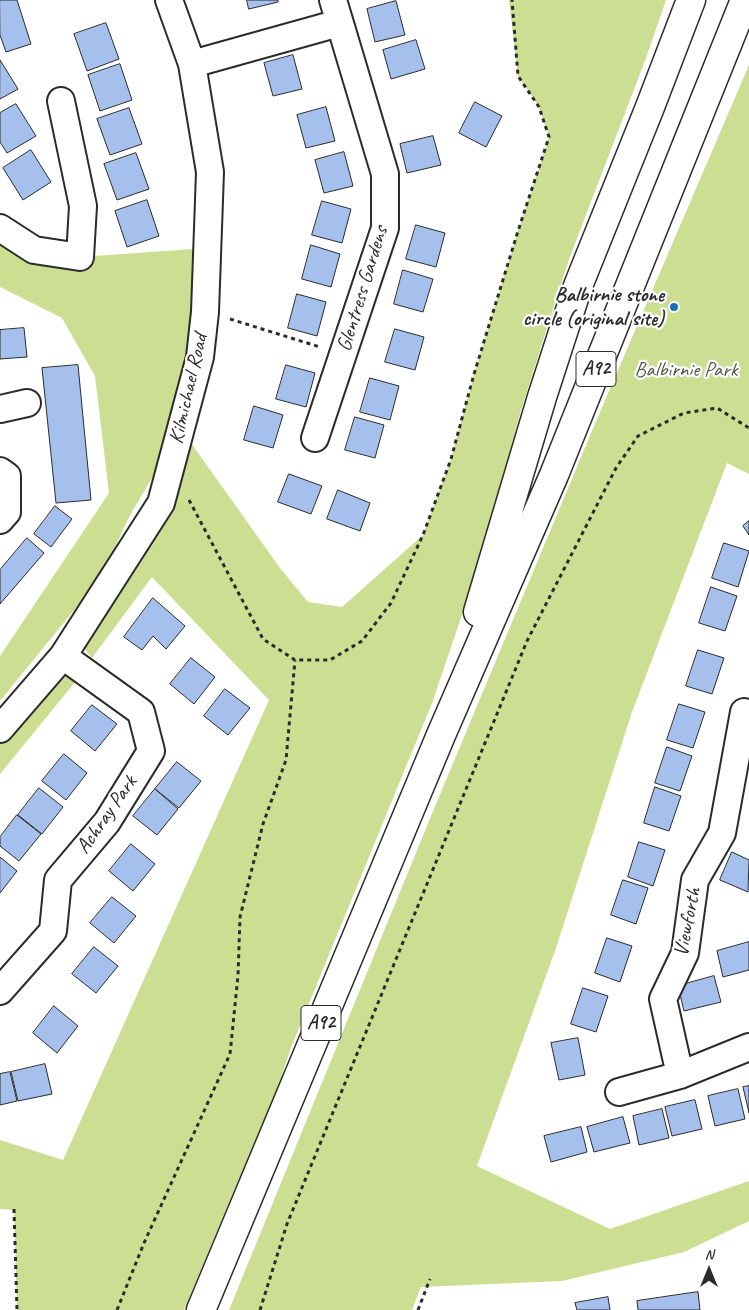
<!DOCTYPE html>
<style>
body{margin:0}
#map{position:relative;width:749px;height:1310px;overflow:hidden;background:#fff;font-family:Caveat,sans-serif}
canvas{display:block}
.north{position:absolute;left:684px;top:1245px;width:50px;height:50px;-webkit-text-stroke:4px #fff;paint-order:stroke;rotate:0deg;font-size:14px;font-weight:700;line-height:20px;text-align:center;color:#2b2b2b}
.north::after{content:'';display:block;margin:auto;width:18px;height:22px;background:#2b2b2b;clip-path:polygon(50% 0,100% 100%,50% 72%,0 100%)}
</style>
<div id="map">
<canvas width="749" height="1310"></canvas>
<div class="north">N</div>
</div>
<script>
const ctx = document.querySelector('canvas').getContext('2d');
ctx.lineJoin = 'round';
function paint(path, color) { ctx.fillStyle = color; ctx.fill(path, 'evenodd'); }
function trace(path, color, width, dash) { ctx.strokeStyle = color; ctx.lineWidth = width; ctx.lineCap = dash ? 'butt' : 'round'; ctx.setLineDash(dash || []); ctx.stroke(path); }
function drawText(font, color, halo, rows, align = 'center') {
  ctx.font = font + ' Caveat,sans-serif'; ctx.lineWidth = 4.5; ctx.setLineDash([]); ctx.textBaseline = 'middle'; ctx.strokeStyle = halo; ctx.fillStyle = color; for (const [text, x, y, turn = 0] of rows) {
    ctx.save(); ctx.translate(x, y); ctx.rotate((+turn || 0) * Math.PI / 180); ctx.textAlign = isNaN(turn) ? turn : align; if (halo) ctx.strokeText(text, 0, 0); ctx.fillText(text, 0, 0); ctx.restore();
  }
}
const green = new Path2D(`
 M509 0H666L646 58 568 262 521 410 479 565 432 703 290 1050 270 1113 238 1181 184 1310H17L14 1210 0 1209V1140L63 1160 269 700 152 577 92 658 76 638 109 584 179 432 129 517 101 577 0 701V656L109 493 95 376 62 318 0 287V228L80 257 207 248 181 429 280 568 308 602 342 607 423 535 451 459 474 374 518 231 549 137 539 107 518 76Z
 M749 65V474L727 463 632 712 555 951 477 1166 610 1229 749 1181V1221L684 1252 562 1281 421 1287 412 1310H229L431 816 594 426Z
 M57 663 80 676 0 774V729Z`);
const building = new Path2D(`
 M0 0H17L31 44 6 52 0 35Z
 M247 0H278V2L249 9Z
 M396 1 405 35 375 42 367 9Z
 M106 23 119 59 87 71 74 34Z
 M416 40 425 69 391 79 383 50Z
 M293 55 302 89 273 96 264 63Z
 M0 60 18 89 0 99Z
 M120 64 132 100 100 111 88 75Z
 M475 102 502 116 486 147 459 133Z
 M16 104 36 136 7 153 0 142V113Z
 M326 107 335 141 306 148 297 115Z
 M129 108 142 144 110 155 97 119Z
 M433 136 441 165 407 173 400 144Z
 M31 150 51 182 23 200 3 168Z
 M344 152 353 186 324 193 315 160Z
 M136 153 149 189 117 200 104 164Z
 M147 200 159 236 127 247 115 211Z
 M322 201 351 209 342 243 312 235Z
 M416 225 445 233 436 267 406 259Z
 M311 245 340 254 331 287 302 279Z
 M403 270 433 279 423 312 394 304Z
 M297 294 326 302 317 336 288 328Z
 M24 328 27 357 0 359V330Z
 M395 329 424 337 415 370 385 362Z
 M78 365 91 500 56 503 42 368Z
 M286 365 315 373 306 407 276 399Z
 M370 378 399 386 390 420 360 412Z
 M254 406 283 415 273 448 244 440Z
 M355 417 384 425 375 458 345 450Z
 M289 474 322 486 311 514 278 502Z
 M338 490 370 503 360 531 327 519Z
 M55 506 72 519 51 547 34 534Z
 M749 521V535L743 526Z
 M27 538 44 553 0 604V570Z
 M724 543 749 551 738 587 712 578Z
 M711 587 737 596 725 631 699 623Z
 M153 598 185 626 166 649 153 636 142 650 124 637Z
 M698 650 724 658 712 694 686 686Z
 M191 658 215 677 194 704 170 684Z
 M225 689 250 708 228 735 204 716Z
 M679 704 705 712 693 748 667 740Z
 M92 705 117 724 95 751 71 731Z
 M667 747 692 756 680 791 655 783Z
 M64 754 87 773 66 800 42 781Z
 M177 762 201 781 179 808 155 789Z
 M655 787 681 796 669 831 644 823Z
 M39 788 63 807 42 834 18 815Z
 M155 789 178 809 157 835 133 816Z
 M17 815 41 834 19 861 0 846V837Z
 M639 842 665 850 653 886 628 877Z
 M131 844 155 864 133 891 109 871Z
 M732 852 749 860 748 892 720 880Z
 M0 857 17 871 0 893Z
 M623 880 648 888 636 924 611 915Z
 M112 897 136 916 114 943 90 923Z
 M607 938 632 946 620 982 595 973Z
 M749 942V970L723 977 717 951Z
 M94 947 118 966 96 993 72 974Z
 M714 976 721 1002 684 1011 678 986Z
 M583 988 608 996 596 1032 571 1024Z
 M54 1006 78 1026 57 1053 33 1033Z
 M578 1038 585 1075 559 1080 551 1043Z
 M45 1064 52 1094 18 1101 11 1072Z
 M10 1072 17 1101 0 1105V1074Z
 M749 1086V1113L743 1087Z
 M738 1089 745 1119 715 1126 708 1096Z
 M695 1100 702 1129 672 1136 665 1107Z
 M662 1109 669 1138 639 1145 633 1116Z
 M623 1117 630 1143 594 1152 587 1127Z
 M581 1127 587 1152 551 1162 544 1136Z
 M698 1292 700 1310H638L637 1301Z
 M608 1297 610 1310H577L575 1303Z`);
const path = new Path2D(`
 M230 319 320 347
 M189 500 263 639 295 660H330L362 641 391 603 423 535 451 459 474 374 518 231 549 137 539 107 518 76 512 0
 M14 1209 17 1310
 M117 1310 144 1243 230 1054 238 976 240 917 263 824 286 760 295 660
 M260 1310 287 1224 527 641 616 468 638 436 684 413 717 408 749 428
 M418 1310 430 1279`);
const minor = new Path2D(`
 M192 64 339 23
 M0 228 34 250 80 257 83 206 61 101
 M0 409 27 403
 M315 438 385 228V174L333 0
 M0 471 7 476V512L0 520
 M0 729 63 656 161 503 200 357 205 312 210 172 192 64 169 0
 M0 991 53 931 58 880 107 822 151 751 141 712 63 656
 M680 1075 663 999 685 953 695 880 722 833 744 712
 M619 1092 680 1075 749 1047`);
const trunk = new Path2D(`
 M478 612 542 397 578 286 650 107 691 0
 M201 1310 441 735 554 475 745 0`);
const markers = [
 [674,307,5,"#1f6fb2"]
];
const shields = [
 [596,369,40],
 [321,1023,40]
];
const shieldNames = [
 ["A92",596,369],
 ["A92",321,1023]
];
const streetNames = [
 ["Glentress Gardens",363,289,-73],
 ["Kilmichael Road",189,389,-77],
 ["Achray Park",107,815,-55],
 ["Viewforth",688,922,-79]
];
const poiNames = [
 ["Balbirnie stone",664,295],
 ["circle (original site)",664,319]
];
const parkNames = [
 ["Balbirnie Park",686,370]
];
paint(green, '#ccde92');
paint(building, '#a5c0ed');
trace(building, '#2b2b2b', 1);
trace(minor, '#2b2b2b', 30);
trace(trunk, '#2b2b2b', 31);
trace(path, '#2b2b2b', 3, [4, 4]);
trace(minor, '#fff', 26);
trace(trunk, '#fff', 28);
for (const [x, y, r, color] of markers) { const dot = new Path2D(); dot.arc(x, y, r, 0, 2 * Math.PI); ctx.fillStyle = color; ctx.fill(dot); trace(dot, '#fff', 2); }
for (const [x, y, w] of shields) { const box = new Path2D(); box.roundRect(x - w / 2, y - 17.5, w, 35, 4); ctx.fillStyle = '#fff'; ctx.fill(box); trace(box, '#2b2b2b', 1); }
drawText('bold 20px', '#2b2b2b', null, shieldNames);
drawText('21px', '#2b2b2b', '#fff', streetNames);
drawText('bold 21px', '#2b2b2b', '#fff', poiNames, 'right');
drawText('21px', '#535845', '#fff', parkNames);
</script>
